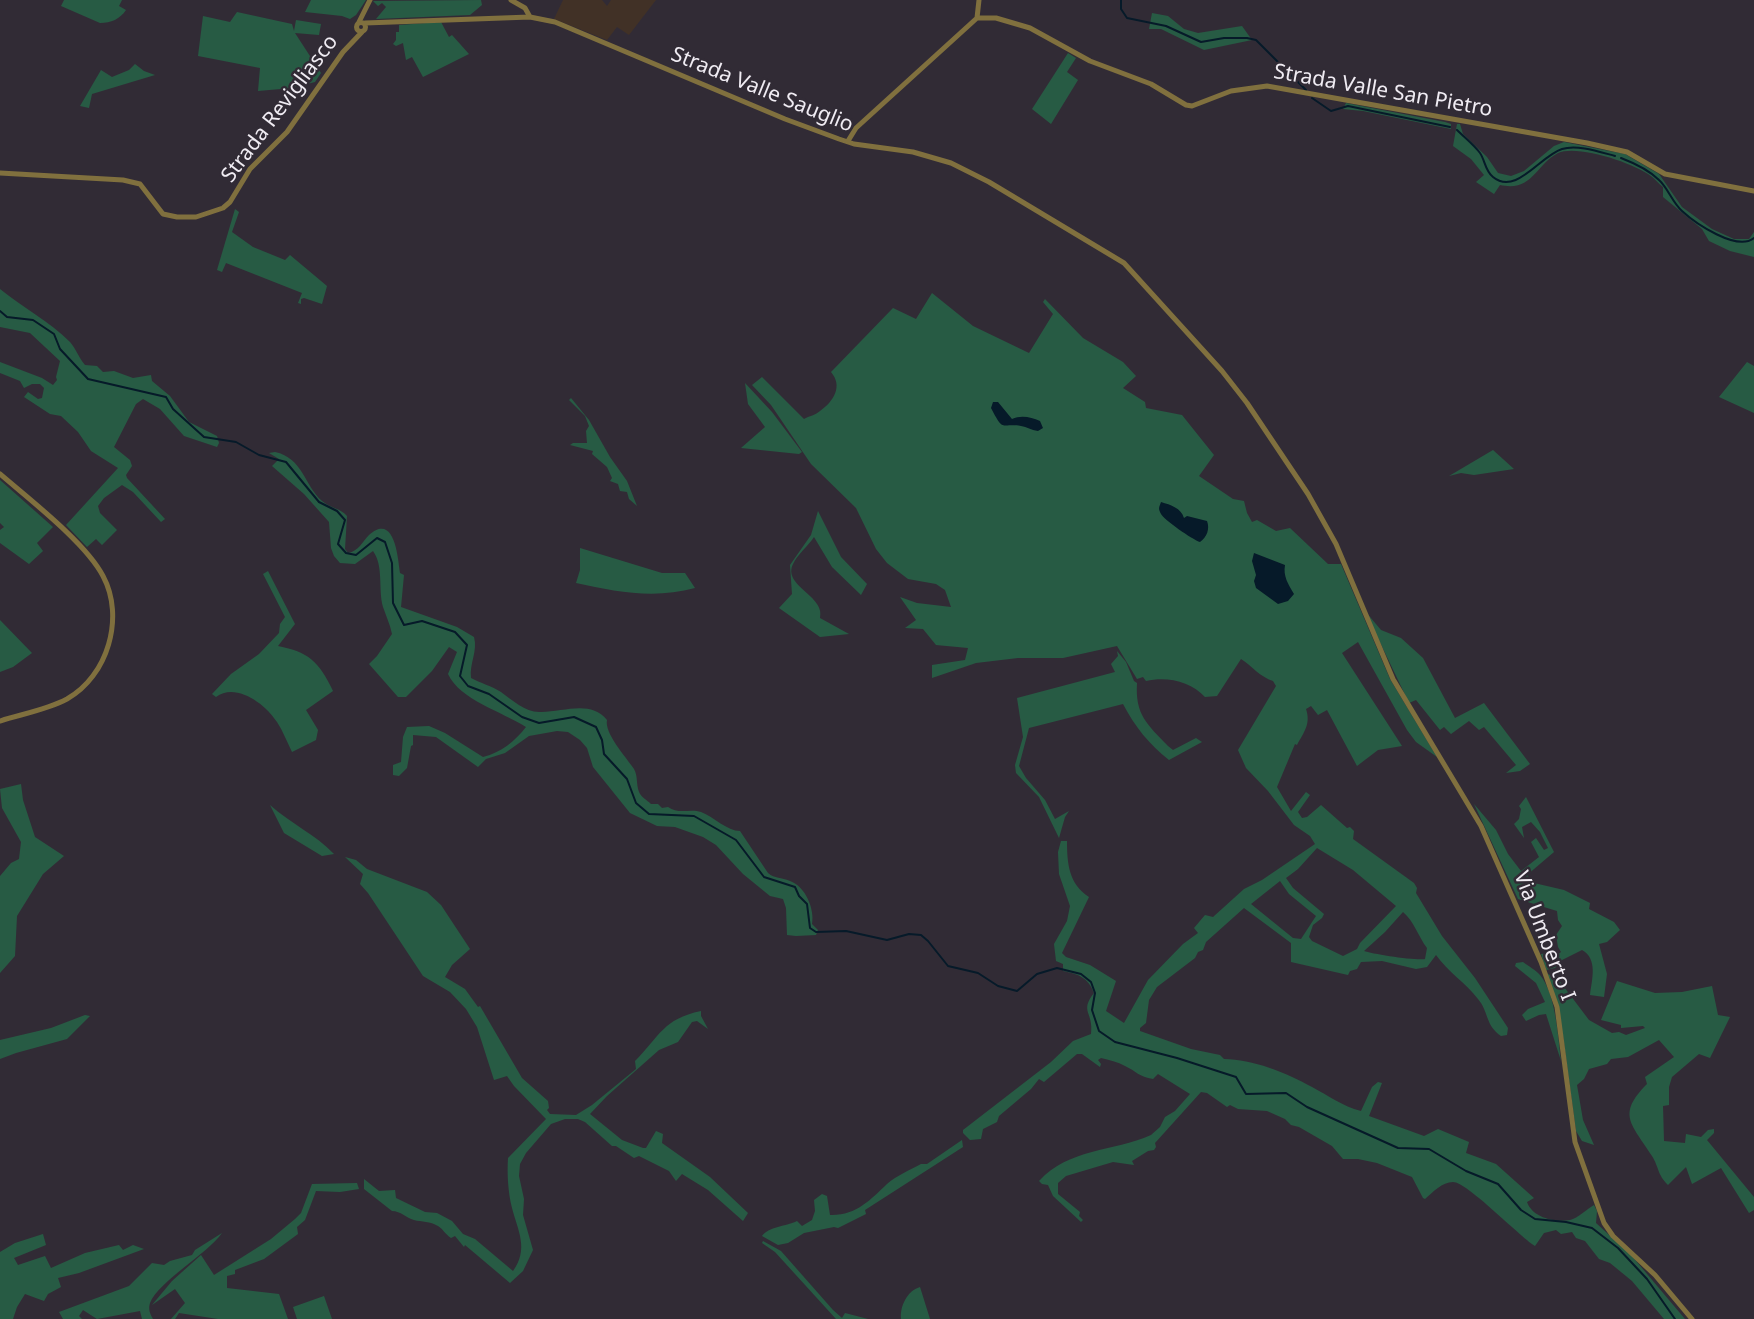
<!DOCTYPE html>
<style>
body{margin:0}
canvas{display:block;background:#312b35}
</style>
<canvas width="1754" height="1319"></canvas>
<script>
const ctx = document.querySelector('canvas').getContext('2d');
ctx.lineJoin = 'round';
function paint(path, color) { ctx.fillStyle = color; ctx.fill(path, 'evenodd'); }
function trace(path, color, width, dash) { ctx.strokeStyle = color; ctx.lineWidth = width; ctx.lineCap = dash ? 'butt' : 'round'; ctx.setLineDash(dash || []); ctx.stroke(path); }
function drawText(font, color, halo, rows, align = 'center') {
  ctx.font = font + ' "Noto Sans",sans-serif'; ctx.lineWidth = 5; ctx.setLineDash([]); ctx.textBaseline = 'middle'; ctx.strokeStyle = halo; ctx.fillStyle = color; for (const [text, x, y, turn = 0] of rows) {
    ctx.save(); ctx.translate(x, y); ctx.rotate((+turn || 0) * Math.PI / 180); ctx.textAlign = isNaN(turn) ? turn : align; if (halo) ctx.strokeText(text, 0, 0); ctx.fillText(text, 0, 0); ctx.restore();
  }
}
const education = new Path2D(`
 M563 0H602L607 6 611 0H656L629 35 617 27 607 40 554 19Z`);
const green = new Path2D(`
 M64 0H122L119 6 126 10C120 19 111 23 100 23L61 6Z
 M311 0H366L356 15 350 19 342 16 305 12Z
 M481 0 482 5 470 15 376 19 386 7 382 3 378 6 373 1Z
 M237 12 292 24 294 31 296 20 321 24 319 35 295 33 321 73 315 82 292 88 258 91 260 68 198 56 203 16 230 22Z
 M1152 13 1168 16 1184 29 1198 33 1242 26 1252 40 1204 50 1161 29H1149Z
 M441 22 449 37 452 35 469 54 423 77 412 57 406 60 403 43 396 46 393 44 396 40V32H399V25Z
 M1068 53 1076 58 1067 72 1078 80 1051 124 1032 109Z
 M135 64 144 71 155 75 92 94 89 108 80 106 101 70 112 77 129 70Z
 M1346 103 1445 122 1451 124V129L1363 111 1343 109Z
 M1457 124H1460L1463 134 1487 157 1498 173 1511 176 1524 171 1554 146 1564 142 1625 154 1659 174 1682 207 1712 229 1734 239H1749L1754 232V257L1730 251 1709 241 1702 229 1663 197V187C1659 184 1655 179 1651 176 1634 163 1577 144 1558 153 1535 165 1533 192 1500 185L1494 194 1476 182 1484 175 1471 159 1453 146Z
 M235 209 239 212 232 232 253 247 285 260 290 255 327 286 322 304 304 298 301 299V304L298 303 302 293 226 263 222 272 217 270Z
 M0 289C23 308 49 321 70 342 76 349 79 358 85 365L97 366 103 372 114 371 133 378 151 375 152 381 170 396 189 422 217 436 219 443 217 447 184 436 160 409 143 399 136 404 114 447 130 460 132 466 126 475 127 478 165 519 161 522 133 492 122 485 104 498 98 506 100 513 117 530 102 545 96 539 87 547 66 525 118 468 91 451 78 432 61 416 50 414 24 397 28 392 38 399 42 398 44 388 40 384H32L24 388 20 381 0 373V362L42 378 53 385 57 380 56 377 60 361 30 333 0 327Z
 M932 293 973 326 1029 353 1053 314 1043 302 1045 299 1083 338 1123 362 1136 376 1123 388 1145 402 1146 408 1182 415 1214 455 1199 476 1233 499 1244 501 1247 513 1252 522 1257 520 1276 531 1290 528 1328 564H1341L1390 679 1437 757 1416 742 1407 730 1358 642 1342 653 1402 746 1378 750 1357 766 1327 710 1318 715 1311 706 1306 709C1311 724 1304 732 1297 745L1295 744 1277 787 1291 811 1306 792 1310 795 1298 812 1302 818 1307 817 1321 805 1347 828 1350 827 1354 831 1353 839 1414 883 1417 888 1416 893 1442 936 1475 978 1508 1028 1507 1035 1501 1036C1485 1025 1489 1012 1478 999 1466 983 1448 972 1436 955L1427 967 1416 969 1382 961 1361 962 1357 969 1350 971 1348 975 1291 962V943L1244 908 1206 942 1203 950 1198 952 1195 958 1157 987 1149 1000 1146 1023 1140 1028V1031L1191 1049 1220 1055 1224 1059C1252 1059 1287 1073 1312 1087 1329 1096 1342 1106 1361 1111L1372 1087 1378 1082 1382 1083 1369 1116 1424 1136 1438 1129 1469 1142 1466 1153 1496 1164 1534 1198 1527 1202C1532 1217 1554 1223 1570 1220 1578 1218 1587 1209 1594 1205L1597 1211 1596 1223 1631 1255 1685 1319H1664L1632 1281 1610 1263 1599 1259 1585 1241 1576 1238 1572 1232 1561 1234 1556 1230 1544 1233 1535 1246C1518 1235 1467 1182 1453 1182 1442 1182 1433 1192 1425 1199L1423 1198 1412 1177 1377 1163 1358 1159H1343L1332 1146 1299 1127 1291 1125 1285 1119 1267 1111 1238 1109 1230 1105 1227 1107 1207 1093 1201 1092 1155 1143 1156 1147 1154 1150 1148 1151 1132 1161 1134 1165 1113 1162 1066 1176 1058 1183V1194L1080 1212 1079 1216 1083 1220 1081 1222 1053 1196 1048 1185 1042 1184 1039 1181C1069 1148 1113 1152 1151 1135L1160 1127 1165 1117 1175 1111 1190 1094 1158 1074 1153 1079C1139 1077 1136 1071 1125 1066 1118 1062 1109 1060 1101 1058L1098 1060 1101 1064 1100 1067 1082 1054H1077L1044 1082 1039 1079 1031 1089 999 1116 997 1122 983 1129 981 1139 970 1140 963 1133V1130L1051 1062 1073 1041 1091 1034C1094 1012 1079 1012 1094 993 1088 977 1078 974 1063 971V964L1056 961 1054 944 1067 921 1070 906 1059 874 1058 852 1061 841H1067C1067 864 1069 884 1089 897L1062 953 1066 957 1090 965 1116 981 1106 1011 1124 1023 1148 980 1183 944 1198 933 1194 928 1205 915 1213 917 1244 889 1262 880 1315 844 1310 836 1294 825 1268 791 1246 768 1238 750 1276 686 1273 681C1260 677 1252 666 1241 659L1217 696 1205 697C1191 681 1166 676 1146 681L1143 677 1137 679 1117 646 1063 658H1018L976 663 932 678V665L965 660 968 648 936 645 923 629 905 628 916 620 900 597 917 603 951 607 945 590 936 584 908 579 887 563 876 549 856 508 811 464 771 405 752 385 762 377 804 419C809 416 816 415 820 411 834 401 843 386 831 372L893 308 916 319ZM1317 848 1353 870 1396 906 1360 943 1357 949 1343 956 1312 941 1309 937 1313 925 1322 918 1324 914 1293 888 1286 878 1298 869ZM1280 881 1289 894 1316 916 1301 939 1293 938 1251 904ZM1403 912C1414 921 1418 936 1427 948L1425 959C1417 961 1372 954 1364 951L1385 932Z
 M1747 362 1754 366V413L1719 397Z
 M745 383 772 412 802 452 799 454 741 448 765 427 748 404Z
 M571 398 589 420 610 457 627 481 637 506 629 499 627 492 620 491 618 484 610 481 612 478 607 467 592 454 593 451 570 445 573 443H587L586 431 589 426 585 416 569 400Z
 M1493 450 1514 469 1474 475 1461 473 1449 476Z
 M275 452C303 458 304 485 322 501 330 508 340 508 347 516L345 549 348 553C359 551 362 542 369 535 395 512 398 559 400 573L404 575 401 607 457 627 474 637C478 651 469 664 471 678 480 683 492 686 501 692 512 700 525 712 539 712 562 713 590 699 607 720 604 733 626 757 634 769 638 776 636 784 639 792 641 797 647 800 651 804H658L662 808 668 807C679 815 690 808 701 812 714 817 727 831 740 831L768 873C775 879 781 877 790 881 805 886 815 909 812 924L818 930 816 935 796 936 787 935 786 908 783 899 770 896 743 874 716 845 703 837 675 827 657 826 630 813 593 767 587 748 580 740 568 732 557 731 529 736 505 753 486 759 478 767 436 737 413 735V745L411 746 407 768 399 776 393 775V765L401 762 403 737 407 727 429 726 445 733 483 757C502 752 514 742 526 727 501 711 460 700 448 674L457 652 449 647 432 671 406 697H398L369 664 377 656 392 634C390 624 386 616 383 607 378 589 384 566 373 551L355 564 340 563 334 556 331 548 329 522 304 494 272 466 279 459 269 453Z
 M0 480 53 527 37 543 43 551 29 564 0 543V530L4 527 0 523Z
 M818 511 841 557 867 584 861 595 832 567 814 537C808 546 797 555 793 564 782 586 826 596 820 618L849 634 820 637 779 608 792 594 790 565 811 535Z
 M580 548 662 573H685L695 588C655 599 616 592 576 583L580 570Z
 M268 571 295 624 278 646C308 652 319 661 333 691L306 710 318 730 316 740 292 752C287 742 283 731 277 722 265 703 235 682 216 697L212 694 231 674 259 654 279 633 280 624 285 617 263 574Z
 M1365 611 1381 630 1401 638 1423 658 1455 718 1484 703 1530 764 1520 771 1506 773 1516 765 1484 727 1479 730 1469 721 1451 734 1444 727 1440 730 1416 700 1409 703Z
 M0 620 32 653 13 667 0 672Z
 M1117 651 1126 662 1134 681 1137 683C1135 715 1147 724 1168 746L1173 750 1196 738 1202 742 1169 760C1149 744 1135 727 1123 704L1029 728 1019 766 1026 778 1045 800 1055 819 1069 811 1065 817 1059 838 1039 797 1016 773 1015 765 1023 737 1017 698 1115 672 1111 664 1118 656Z
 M21 784 23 800 35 837 64 856 43 874 17 916 15 956 0 973V876L11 863 19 859 21 842 2 808 0 789Z
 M1526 797 1554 852 1527 875 1534 883 1564 890 1590 903 1589 909 1614 922 1620 930 1607 942 1599 944 1607 974 1604 997 1590 995C1592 979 1598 959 1582 950L1562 960 1555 968 1546 970 1541 954 1547 953 1557 955 1561 952 1558 947 1556 935 1562 926 1558 920 1557 911 1518 899 1474 804 1496 830 1508 854 1521 871 1539 857 1531 842 1536 838 1544 850 1548 848 1540 832 1531 822 1522 827 1524 838 1514 824 1519 819 1521 809 1519 806Z
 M270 805C291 824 315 834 334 854L322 856 284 833Z
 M345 857 356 860 367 869 427 892 441 905 470 949 452 965 445 977 465 989 478 1007 480 1006 522 1078 548 1101 549 1108 547 1110 550 1114 576 1115 592 1105 636 1069 635 1061C660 1036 663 1019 701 1011V1016L708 1029 697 1021 692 1022 678 1042 659 1050 607 1096 590 1114 622 1140 643 1148H646L656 1131 663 1134 662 1143 710 1177 748 1213 743 1221 708 1190 682 1174 676 1181 669 1171 639 1156 634 1158 616 1146H612L585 1122 578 1119H565L551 1124 526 1153 520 1164 519 1176 524 1199 523 1215 533 1250 523 1271 510 1283 465 1245 464 1247 455 1236 451 1238C445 1234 443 1229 438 1226 430 1221 422 1222 414 1220 406 1218 401 1211 392 1211L364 1189V1179L379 1191 395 1190 396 1198 425 1212 437 1213 452 1221 463 1234 475 1239 513 1271C529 1249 518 1231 512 1208 508 1192 507 1174 508 1158L546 1119 514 1086 507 1076 494 1080 477 1027 466 1009 450 992 423 976 368 893 360 884 363 874Z
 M1523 962C1528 966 1536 970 1540 975 1556 994 1558 1037 1561 1061L1546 1014 1539 1015 1526 1021 1522 1015 1528 1009 1545 1002 1536 983 1515 966 1516 963Z
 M1546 973 1558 979 1589 1020 1612 1033 1619 1032 1626 1035 1645 1028 1643 1026 1621 1028V1025L1601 1020 1617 981 1655 993 1682 992 1712 986 1718 1015 1730 1017 1710 1058 1699 1054 1672 1077 1669 1087V1105L1663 1106 1664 1141 1685 1143 1686 1134 1701 1137 1708 1130 1714 1129V1133L1707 1140 1754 1197V1210L1749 1213 1721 1168 1692 1184 1686 1167 1668 1185C1657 1174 1659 1167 1652 1156 1632 1124 1616 1115 1647 1084L1645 1077 1674 1057 1659 1040 1628 1057 1611 1059 1607 1064 1589 1069 1584 1079 1577 1085 1583 1120 1594 1145 1582 1141 1576 1131 1563 1036Z
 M85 1015 90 1016 67 1039 16 1053 0 1059V1040L51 1028Z
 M962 1140 963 1147 865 1210 866 1214 838 1228 834 1227 804 1233 788 1243 778 1245 762 1236C768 1227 787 1226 797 1221L802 1226 812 1220 815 1211 814 1200 822 1194 827 1196 830 1215C856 1216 870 1200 887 1184 896 1176 910 1170 921 1164H927Z
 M357 1183 359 1189 340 1192 316 1191 305 1220 297 1227 298 1234 264 1259 235 1270V1274L227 1276V1288L279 1294 288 1319H218L179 1313 175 1319H171L185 1303 175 1289 152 1305 172 1281 201 1255 214 1275 271 1239 295 1219 301 1213 312 1184Z
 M222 1233C206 1255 159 1281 150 1303 148 1309 150 1314 153 1319H142L140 1311 97 1319 83 1310 79 1316 82 1319H63L59 1312 129 1286 152 1263 164 1265 170 1261 192 1255 195 1250Z
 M43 1234 46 1245 14 1258 18 1265 45 1256 51 1268 85 1253 119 1245 123 1250 133 1245 144 1249 79 1273 58 1278 61 1287 48 1294 44 1301 25 1294 17 1307 13 1319H0V1252L15 1243Z
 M763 1241 781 1251 833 1310 842 1318 845 1313 868 1319H836L775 1252 762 1243Z
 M920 1287 930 1319H901C900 1306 907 1291 920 1287Z
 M324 1296 332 1319H297L293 1307Z`);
const water = new Path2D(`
 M993 402H998L1012 419C1021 415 1031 417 1040 421L1043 428 1038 431C1031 430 1027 427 1021 426 1001 423 1004 433 991 408Z
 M1161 502C1171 505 1181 508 1184 518L1187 516 1207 521C1210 529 1207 537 1200 542 1193 540 1163 519 1161 514 1158 508 1159 508 1161 502Z
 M1254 553 1285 565C1283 576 1288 584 1294 594L1288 601 1278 604 1256 588 1254 581 1256 575 1252 561Z`);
const stream = new Path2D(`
 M1121 0V9L1127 18 1166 26 1201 42 1224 38H1247L1256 40 1306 90
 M1312 98 1331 111 1348 106 1450 127
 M1457 130C1465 138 1474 145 1480 153 1485 160 1485 171 1493 177 1516 196 1540 156 1562 149 1577 144 1600 152 1615 156
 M1621 158C1634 163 1649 170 1659 180 1668 188 1672 202 1682 211 1695 223 1737 252 1754 238
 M0 311 7 317 33 320 54 334 60 349 88 379 166 397 173 409 204 437 236 442 259 455 286 462 319 502 337 511 345 520 338 544 346 553 356 555 377 538 385 542 392 563 393 603 404 625 422 621 455 632 467 645 460 676 468 686 489 694 522 717 539 723 574 717 596 727 602 740 604 754 627 779 636 803 649 814 694 816 736 840 764 877 795 887 799 896 807 904 810 928 816 932 846 931 887 940 909 934 921 935 928 941 948 966 978 973 998 986 1017 991 1037 974 1057 968 1081 974 1091 982 1095 993 1092 1010 1099 1031 1115 1042 1177 1058 1236 1077 1246 1094 1286 1093 1307 1107 1398 1148 1429 1149 1466 1171 1498 1184 1521 1210 1535 1219 1566 1222 1592 1228 1618 1248 1647 1279 1675 1319`);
const minor = new Path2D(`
 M511 0 525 8 530 17
 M977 18H996L1030 28 1090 61 1151 84 1186 105 1192 106 1231 91 1267 86 1587 143 1627 152 1665 174 1754 191
 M359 22 370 0
 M356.5 27a4.5 4.5 0 1 1 9 0a4.5 4.5 0 1 1-9 0Z
 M365 23 530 17 555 22 785 119 839 139 854 144 913 152 951 163 989 182 1124 263 1222 371 1247 403 1308 494 1336 544 1393 679 1481 826 1541 962 1557 1007 1575 1142 1604 1223 1613 1236 1655 1275 1692 1319
 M848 141 856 128 977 18 979 0
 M0 173 123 180 140 184 163 214 177 217H196L223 208 230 202 250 169 287 132 343 52 362 32
 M0 474C29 499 86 543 103 576 125 617 108 676 67 699 46 710 22 714 0 721`);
const streetNames = [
 ["Strada Valle Sauglio",762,90,22],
 ["Strada Valle San Pietro",1383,91,10],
 ["Strada Revigliasco",280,109,-53],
 ["Via Umberto I",1544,936,69]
];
paint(education, '#413126');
paint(green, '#275b44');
paint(water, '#061a29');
trace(stream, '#061a29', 2);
trace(minor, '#80703e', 5);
drawText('21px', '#f0ecf3', '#312b35', streetNames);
</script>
